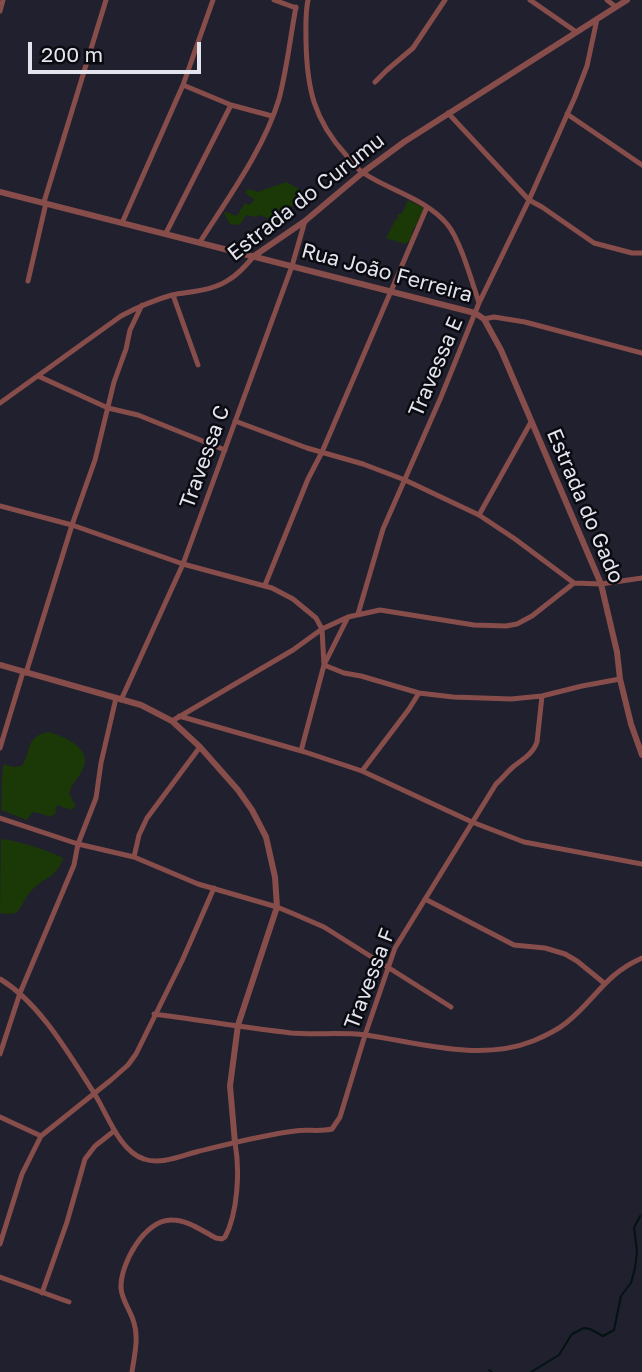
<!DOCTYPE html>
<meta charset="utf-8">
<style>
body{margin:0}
#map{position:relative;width:642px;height:1372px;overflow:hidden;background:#20202e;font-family:"Golos Text",sans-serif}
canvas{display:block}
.scale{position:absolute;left:28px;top:42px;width:173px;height:32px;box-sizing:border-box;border:4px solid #e3e4ed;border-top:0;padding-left:9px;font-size:21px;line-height:24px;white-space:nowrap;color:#e3e4ed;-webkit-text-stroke:5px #0a0b11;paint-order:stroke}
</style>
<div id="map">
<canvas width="642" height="1372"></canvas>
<div class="scale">200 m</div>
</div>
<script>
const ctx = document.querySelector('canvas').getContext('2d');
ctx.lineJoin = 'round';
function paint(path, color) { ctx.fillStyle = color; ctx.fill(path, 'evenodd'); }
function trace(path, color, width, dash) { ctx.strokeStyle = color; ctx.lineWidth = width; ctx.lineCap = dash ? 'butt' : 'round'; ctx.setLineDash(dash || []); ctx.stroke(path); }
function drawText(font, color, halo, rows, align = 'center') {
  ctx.font = font + ' "Golos Text",sans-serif'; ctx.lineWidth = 5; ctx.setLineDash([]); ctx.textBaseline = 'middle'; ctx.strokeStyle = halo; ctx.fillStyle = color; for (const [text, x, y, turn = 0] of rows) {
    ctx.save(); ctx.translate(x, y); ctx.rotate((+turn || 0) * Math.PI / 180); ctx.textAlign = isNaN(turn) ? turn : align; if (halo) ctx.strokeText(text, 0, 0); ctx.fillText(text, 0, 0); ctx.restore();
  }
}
const green = new Path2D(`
 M286 182 304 192 285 215 280 227 271 224 270 219 259 215 256 217 246 215C242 223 240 227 230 224L224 213 226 212 237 216 245 203 249 205 255 200 245 193 248 189 258 192Z
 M408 200 424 208C420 218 416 225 411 234L413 236 411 241H408L406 244 386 238 396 219H399L397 215 402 213Z
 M48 732C64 736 93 748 83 769 78 779 71 784 69 794L76 806 71 810 57 805 55 814 49 817 43 814 32 812 27 820 1 810C3 796 0 776 4 764L13 767 22 766C32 750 25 737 48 732Z
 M1 839C13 839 53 852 63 858 57 878 44 877 32 890 25 897 23 906 16 913L7 914 0 913Z`);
const stream = new Path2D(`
 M489 1370 492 1372
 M531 1372 559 1355 572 1334 584 1328 590 1329 603 1336 614 1330 621 1296 631 1283 635 1268 637 1251 634 1228 640 1216`);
const minor = new Path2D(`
 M274 0 296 8
 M308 0C305 14 306 28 306 42 307 89 314 120 346 155 352 161 357 170 365 174 391 191 426 199 447 224 460 239 472 282 479 303
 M530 0 575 31
 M607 0 616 7
 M0 11 3 0
 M375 82 387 70 413 48 445 0
 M183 85 231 105
 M448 113 529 200 542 207 594 243 632 253H642
 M567 114 642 165
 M44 202 106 0
 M122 223 183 85 213 0
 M166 233 231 105 272 116
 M200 242C228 198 264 149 279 99 287 69 290 38 296 7
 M28 281 46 203
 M173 295 198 365
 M484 319 494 317 525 322 642 353
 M38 376 108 408 138 415 225 450
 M0 403 121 316C138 307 154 300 172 295 192 291 213 291 230 279 240 273 247 264 254 256
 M235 421 307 448 363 464 405 480 479 515 515 539 574 583
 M0 506 72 525 183 564 272 588 293 599 316 618 322 629 324 665
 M479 515 531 422
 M265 585 308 479 322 452 427 207
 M358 614 383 529 441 397 479 303 529 200 575 97 587 66 597 19
 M324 665 344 673 361 676 419 693 453 697 511 699 542 696 582 686 620 679
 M26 673 72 525 95 460 114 382 126 349 130 330 142 305
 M121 700 183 564 292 266 305 221
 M179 716 305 752 362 771 472 822 524 842 642 864
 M172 721 293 650 322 629 348 617 380 610 474 625 506 626 517 624 532 616 574 583 601 584 642 578
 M0 748 23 672
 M301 751 324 665 348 617
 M362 771 409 709 419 693
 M0 818 78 844 134 857 198 884 277 907 294 914 324 927 451 1007
 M134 857 139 835 147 818 200 747
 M425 899 514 945 545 948 565 954 577 961 604 983
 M0 979C40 1003 69 1054 94 1093 107 1113 119 1151 144 1159 160 1165 181 1156 196 1152 229 1144 262 1135 295 1131 307 1129 320 1132 332 1129L340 1117 365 1035 395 948 496 784C502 779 507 772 513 767 523 759 533 754 537 742L542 696
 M154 1014C200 1020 246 1028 291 1033 316 1035 341 1032 366 1035 420 1043 480 1062 533 1041 545 1036 556 1031 566 1023 595 1000 605 974 642 958
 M0 1054 20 993 74 865 78 844 96 798 101 763 116 698
 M0 1117 41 1136
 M0 1244 22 1174 41 1136 111 1080 128 1065 136 1054 182 961 214 888
 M0 1277 69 1302
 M42 1293 67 1222 85 1159 95 1146 114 1131
 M132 1372C134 1357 139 1338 134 1323 131 1311 122 1301 121 1288 120 1264 145 1219 172 1220 188 1220 202 1231 216 1238L222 1239 225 1237C238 1213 240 1169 235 1143`);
const tertiary = new Path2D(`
 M0 192 475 313 484 319 501 350 601 584 617 652 620 679 631 724 642 755
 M254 256 305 221 362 173 404 142 627 0
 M0 665 141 705 172 721 200 747 238 790 252 810 266 837 275 877 277 907 238 1025 230 1086 235 1143`);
const streetNames = [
 ["Estrada do Curumu",306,197,-38],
 ["Rua João Ferreira",387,273,15],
 ["Travessa E",436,367,-67],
 ["Travessa C",205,457,-70],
 ["Estrada do Gado",585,506,67],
 ["Travessa F",370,979,-69]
];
paint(green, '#1b3907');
trace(stream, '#031313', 2);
trace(minor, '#874d4a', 5);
trace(tertiary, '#874d4a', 6);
drawText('21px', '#e3e4ed', '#0a0b11', streetNames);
</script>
